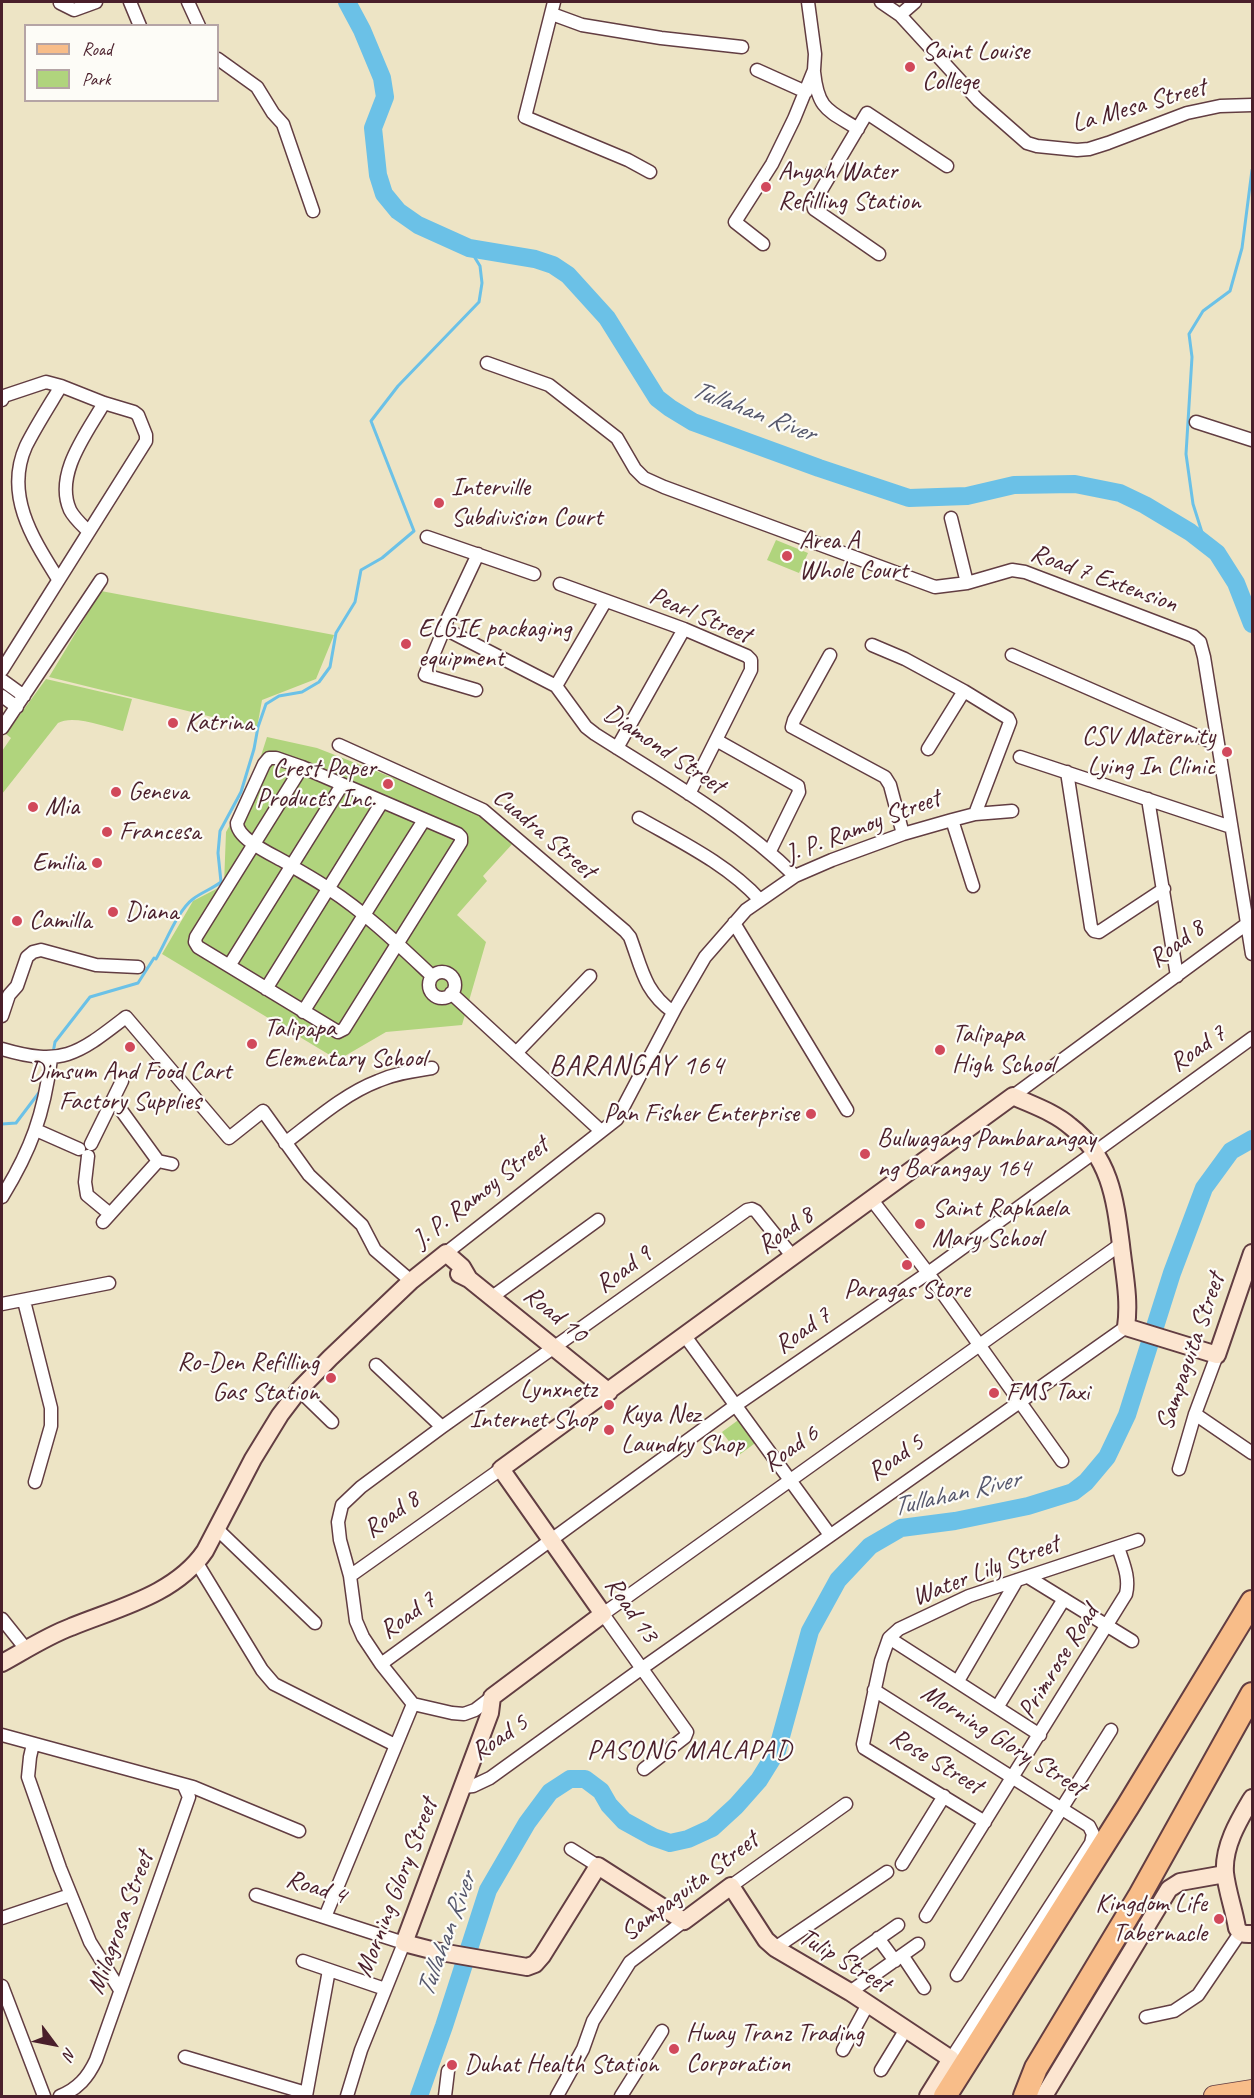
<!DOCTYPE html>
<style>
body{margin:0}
#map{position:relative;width:1254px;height:2098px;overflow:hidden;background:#ede4c5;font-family:Caveat,sans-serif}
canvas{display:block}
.frame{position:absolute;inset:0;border:3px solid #4a1f2b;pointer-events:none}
.legend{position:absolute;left:24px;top:24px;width:195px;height:78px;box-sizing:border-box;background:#fdfcf7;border:2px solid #b5a4a5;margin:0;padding:8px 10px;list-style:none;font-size:18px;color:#4a1f2b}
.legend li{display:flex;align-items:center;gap:12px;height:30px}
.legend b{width:30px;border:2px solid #b5a4a5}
.north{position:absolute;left:24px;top:2014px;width:60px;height:60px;-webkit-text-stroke:4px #fdfcf7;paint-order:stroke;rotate:122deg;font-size:16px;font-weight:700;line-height:24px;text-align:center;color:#4a1f2b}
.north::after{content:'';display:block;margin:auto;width:21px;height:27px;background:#4a1f2b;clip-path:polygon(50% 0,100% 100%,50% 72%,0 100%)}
</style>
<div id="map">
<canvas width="1254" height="2098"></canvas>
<div class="frame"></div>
<ul class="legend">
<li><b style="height:8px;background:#f8bd89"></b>Road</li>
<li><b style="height:16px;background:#b0d47d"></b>Park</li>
</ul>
<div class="north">N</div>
</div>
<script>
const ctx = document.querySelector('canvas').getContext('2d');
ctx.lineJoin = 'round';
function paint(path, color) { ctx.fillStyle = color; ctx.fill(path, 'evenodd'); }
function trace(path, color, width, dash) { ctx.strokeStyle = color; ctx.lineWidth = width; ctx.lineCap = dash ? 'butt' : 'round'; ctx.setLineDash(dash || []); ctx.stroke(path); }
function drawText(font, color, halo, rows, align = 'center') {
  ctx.font = font + ' Caveat,sans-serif'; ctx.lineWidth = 4.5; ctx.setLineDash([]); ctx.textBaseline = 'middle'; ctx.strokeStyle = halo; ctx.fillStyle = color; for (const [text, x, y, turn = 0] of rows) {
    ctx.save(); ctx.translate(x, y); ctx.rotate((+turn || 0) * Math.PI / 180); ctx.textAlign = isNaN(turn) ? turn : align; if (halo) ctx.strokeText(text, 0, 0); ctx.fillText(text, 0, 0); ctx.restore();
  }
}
const green = new Path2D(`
 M776 540 808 553 799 573 767 560Z
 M101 591 334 635 316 679 262 700 257 728 49 677Z
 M46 679 132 699 123 731C106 727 73 714 58 723L2 794V751L11 738 6 734Z
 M267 737 317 748 476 810 515 841 483 876 487 881 457 915 486 942 462 1025 386 1032 338 1060 162 954 193 901 224 885 226 832 250 790Z
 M741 1418 758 1441 739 1455 722 1432Z`);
const stream = new Path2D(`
 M1206 545 1193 504 1186 454 1192 357 1189 334 1203 311 1230 291 1242 248 1252 170
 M156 959C166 942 178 910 193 899 202 892 212 889 221 882L218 853 220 831 241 792 254 749 258 727 266 704 279 696 302 692 319 682 330 667 336 633 355 602 361 570 382 558 414 531 371 421 398 386 479 302 482 283 480 266 469 248
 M53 1053 55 1042 90 997 138 983 154 958
 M2 1124 16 1123 41 1090`);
const river = new Path2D(`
 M347 2 362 30 382 78 385 97 373 128 378 175 384 194 398 211 418 225 469 248 535 259 553 265 568 275 607 318 657 398 670 408 693 422 819 468 909 498 967 496 1014 485 1075 484 1120 493 1145 505 1190 532 1217 553 1236 583 1252 624
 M419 2096 444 2026 488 1890 527 1823 550 1792 570 1779H585L601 1791 609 1805 624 1821 653 1837 670 1843 688 1839 712 1828 736 1806 759 1780 777 1751 810 1631 838 1580 870 1546 901 1528 955 1521 1028 1506 1073 1492 1086 1482 1107 1457 1127 1415 1172 1273 1204 1188 1231 1151 1252 1139`);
const street = new Path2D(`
 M130 2 140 26
 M188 2 199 26
 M554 2 525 117 628 160 650 172
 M881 2 900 15 978 100 1027 143 1037 146 1077 150 1089 149 1108 143 1187 113 1220 106 1252 105
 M60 3 74 10 96 2
 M552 14 582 25 661 38 742 47
 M900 15 915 2
 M218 59 257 87 273 113 283 124 313 211
 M757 70 806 92
 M814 72C818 110 828 110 858 129
 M763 244 735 222 772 164 794 119 814 70 815 54 808 2
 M879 254 814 209 813 204 867 113 947 166
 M487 363 549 385 617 438 635 469 644 478 664 487 935 587 967 583 1012 570 1025 572 1193 636 1200 642 1204 657 1252 954
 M2 400 4 396 46 382 61 386 104 403 134 412 138 415 146 435V441L2 670
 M1196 422 1252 440
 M951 518 967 583
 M88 531C82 525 74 518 70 510 54 474 87 433 104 403
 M427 537 534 574
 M58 579C33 539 4 495 26 446 36 426 49 406 61 386
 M560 584 684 629 747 656 751 660V670L689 794
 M447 628 451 632 556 686 586 727 595 734C664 778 737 819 795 876
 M872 645 905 659 964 691 1008 718 1010 722 975 814
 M830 655 794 720 792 727 885 777 890 785 903 834
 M1012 655 1218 745
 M2 680 24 696
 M556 686 605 602
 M476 690 425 675 442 634 447 628 446 622 478 554
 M2 696 17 707
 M2 728 101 580
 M716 740 798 786 799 792 796 798 770 851
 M339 745 483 810 625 931 630 937C642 969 644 991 673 1012
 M617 748 684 629
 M928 749 964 691
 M1020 757 1231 827
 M302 767 196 937 195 942 198 947 338 1032 344 1029 461 842V837L458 834 302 767 276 758H269L264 764 237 823C237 839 271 854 285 862 299 871 315 879 329 889 366 913 399 945 432 976
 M1067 772 1091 927 1094 931 1099 932 1164 889
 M1148 799 1177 976
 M639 818C681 842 727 864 760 900
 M952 820 973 886
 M734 923 847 1110
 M229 966 342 785
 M429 985a13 13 0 1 1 26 0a13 13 0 1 1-26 0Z
 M266 989 382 802
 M451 993 601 1131
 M303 1012 424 820
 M2 1016 9 995 17 986 27 957 33 952 41 950 96 965 138 967
 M2 1049C63 1067 78 1054 126 1017L229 1138 263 1111 309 1175 362 1225 375 1250 411 1281
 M516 1053 590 976
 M1013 1096 1248 923
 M113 1099 158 1161 172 1164
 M36 1130 79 1149
 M285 1143C314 1121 344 1094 378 1081 396 1073 414 1071 432 1068
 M91 1144 122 1081
 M88 1156 85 1182 87 1195 110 1214
 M2 1197C31 1150 44 1114 51 1059
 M872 1200 928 1273 1062 1461
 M103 1222 158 1161
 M446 1253 617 1119 676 1007 705 957 746 910 795 876 832 860 903 834 952 820 975 814 1012 811
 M492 1297 598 1220
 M24 1301 51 1408V1426L35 1482
 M2 1304 109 1283
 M685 1336 830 1535
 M376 1365 442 1427
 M299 1390 332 1422
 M1195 1414 1252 1453
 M1179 1469 1195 1414 1217 1355
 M217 1529 315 1623
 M197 1563 262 1670 274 1684 395 1745
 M350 1576 501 1469
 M1028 1577 1132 1641
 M2 1619 26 1649
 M889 1638 1040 1735
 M381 1664 736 1405 928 1273 1252 1038
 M958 1681 1017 1580
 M874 1690 1089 1826 1093 1834 1091 1843 951 2059
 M492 1697 475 1710 464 1714 452 1713 413 1704 381 1664 363 1637 356 1621 350 1576 340 1540 338 1522 342 1505 361 1487 442 1427 747 1210 752 1209 756 1211 793 1257
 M998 1706 1064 1599
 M2 1735 193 1787 299 1831
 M33 1744 30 1757 28 1777 60 1868 90 1942 120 1990
 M644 1769 685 1737 687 1732 603 1614 1121 1244
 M463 1787 473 1786 490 1778 641 1669 1126 1327
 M985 1822 864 1748 863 1744 881 1661 889 1638 899 1629 969 1596 1138 1540
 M571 1849 598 1866
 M902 1864 944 1796
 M731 1886 846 1804
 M256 1895 404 1943 361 2050 347 2096
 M926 1916 1126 1594C1130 1577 1123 1563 1118 1547
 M325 1917 413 1704
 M2 1918 70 1895
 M878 1938 895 1961
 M775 1948 887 1872
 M855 1955 898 1925
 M902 1955 924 1988
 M303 1961 385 1989
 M957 1975 1111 1730
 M2 1986 44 2096
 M850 1992 918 1944
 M1146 2017 1174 2011 1198 1995 1240 1933
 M843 2050 868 2004
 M185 2057 306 2093
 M881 2070 906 2029
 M60 2096C78 2089 88 2077 96 2060L189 1797 184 1786
 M306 2096 329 1970
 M445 2096 448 2071
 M557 2096 583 2049 593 2021 630 1962 684 1921
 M621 2096 662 2031`);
const secondary = new Path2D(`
 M459 1274 469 1279 609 1392
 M2 1663C24 1651 47 1636 71 1627 117 1608 175 1595 205 1551L253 1459 280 1415 299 1390 330 1358 411 1281 446 1253 462 1267 469 1279
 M1252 1798C1239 1820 1223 1846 1225 1873 1227 1891 1234 1910 1237 1928 1241 1935 1245 1934 1252 1934
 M928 2096 951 2059 850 1992 775 1948 766 1940 731 1886 684 1921 598 1866 542 1956 535 1964 527 1967 435 1951 404 1943 490 1713 492 1697 603 1614 501 1469 1013 1096C1032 1105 1054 1112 1070 1126 1110 1157 1115 1198 1121 1245 1124 1273 1130 1299 1126 1327L1217 1355 1252 1253
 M1044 2096 1169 1889 1180 1882 1225 1874`);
const primary = new Path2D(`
 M1214 2096 1252 2090`);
const highway = new Path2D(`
 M945 2096 1128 1806 1252 1602
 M1025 2096 1036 2068 1139 1897 1252 1694`);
const markers = [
 [910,67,6,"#d1495b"],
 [766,187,6,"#d1495b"],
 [439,503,6,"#d1495b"],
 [787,556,6,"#d1495b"],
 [406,644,6,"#d1495b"],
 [173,723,6,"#d1495b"],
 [1227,752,6,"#d1495b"],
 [388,784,6,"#d1495b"],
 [116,792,6,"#d1495b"],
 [33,807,6,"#d1495b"],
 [107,832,6,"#d1495b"],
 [97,863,6,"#d1495b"],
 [113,912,6,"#d1495b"],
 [17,921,6,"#d1495b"],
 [252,1044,6,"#d1495b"],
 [130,1047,6,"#d1495b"],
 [940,1050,6,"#d1495b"],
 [811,1114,6,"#d1495b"],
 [865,1154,6,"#d1495b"],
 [920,1224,6,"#d1495b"],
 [907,1265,6,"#d1495b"],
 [331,1378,6,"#d1495b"],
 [994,1393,6,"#d1495b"],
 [609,1405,6,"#d1495b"],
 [609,1430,6,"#d1495b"],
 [1219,1919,6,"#d1495b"],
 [674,2049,6,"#d1495b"],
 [452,2065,6,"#d1495b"]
];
const poiNames = [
 ["Saint Louise",922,52],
 ["College",922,82],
 ["Anyah Water",778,172],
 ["Refilling Station",778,202],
 ["Interville",451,488],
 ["Subdivision Court",451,518],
 ["Area A",799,541],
 ["Whole Court",799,571],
 ["ELGIE packaging",418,629],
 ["equipment",418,659],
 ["Katrina",185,723],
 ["CSV Maternity",1215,737,"right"],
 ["Lying In Clinic",1215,767,"right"],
 ["Crest Paper",376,769,"right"],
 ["Products Inc.",376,799,"right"],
 ["Geneva",128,792],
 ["Mia",45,807],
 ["Francesa",119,832],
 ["Emilia",85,863,"right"],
 ["Diana",125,912],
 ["Camilla",29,921],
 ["Talipapa",264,1029],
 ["Elementary School",264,1059],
 ["Talipapa",952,1035],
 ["High School",952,1065],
 ["Dimsum And Food Cart",130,1072,"center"],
 ["Factory Supplies",130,1102,"center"],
 ["Pan Fisher Enterprise",799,1114,"right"],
 ["Bulwagang Pambarangay",877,1139],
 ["ng Barangay 164",877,1169],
 ["Saint Raphaela",932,1209],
 ["Mary School",932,1239],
 ["Paragas Store",907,1290,"center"],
 ["Ro-Den Refilling",319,1363,"right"],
 ["Gas Station",319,1393,"right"],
 ["Lynxnetz",597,1390,"right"],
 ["Internet Shop",597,1420,"right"],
 ["FMS Taxi",1006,1393],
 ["Kuya Nez",621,1415],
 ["Laundry Shop",621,1445],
 ["Kingdom Life",1207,1904,"right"],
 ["Tabernacle",1207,1934,"right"],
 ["Hway Tranz Trading",686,2034],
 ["Corporation",686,2064],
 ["Duhat Health Station",464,2065]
];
const streetNames = [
 ["La Mesa Street",1139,106,-16],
 ["Road 7 Extension",1104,579,20],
 ["Pearl Street",700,616,23],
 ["Diamond Street",664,750,34],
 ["J. P. Ramoy Street",863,827,-21],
 ["Cuadra Street",544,834,40],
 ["Road 8",1177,944,-37],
 ["Road 7",1198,1049,-35],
 ["J. P. Ramoy Street",481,1193,-38],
 ["Road 8",786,1231,-36],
 ["Road 9",624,1270,-36],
 ["Road 10",555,1315,39],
 ["Road 7",803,1331,-35],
 ["Sampaguita Street",1191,1352,-71],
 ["Road 6",791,1449,-35],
 ["Road 5",896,1458,-35],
 ["Road 8",392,1515,-36],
 ["Water Lily Street",986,1571,-21],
 ["Road 13",631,1610,55],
 ["Road 7",408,1616,-36],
 ["Primrose Road",1059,1662,-58],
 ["Road 5",500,1738,-34],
 ["Morning Glory Street",1003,1741,32],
 ["Rose Street",936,1762,31],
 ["Sampaguita Street",690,1887,-37],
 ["Road 4",316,1888,18],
 ["Morning Glory Street",397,1888,-69],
 ["Milagrosa Street",121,1923,-70],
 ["Tulip Street",844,1961,31]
];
const waterNames = [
 ["Tullahan River",753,412,21],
 ["Tullahan River",956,1494,-13],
 ["Tullahan River",447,1935,-70]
];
const neighbourhoodNames = [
 ["PASONG MALAPAD",690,1751]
];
const quarterNames = [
 ["BARANGAY 164",637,1067]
];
paint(green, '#b0d47d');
trace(stream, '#6bc1e7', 3);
trace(river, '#6bc1e7', 18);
trace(street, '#623d42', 15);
trace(secondary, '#623d42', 20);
trace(primary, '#623d42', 22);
trace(highway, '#623d42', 26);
trace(street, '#fff', 12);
trace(secondary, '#fce5d0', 16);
trace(primary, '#f8bd89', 20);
trace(highway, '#f8bd89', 22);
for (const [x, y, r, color] of markers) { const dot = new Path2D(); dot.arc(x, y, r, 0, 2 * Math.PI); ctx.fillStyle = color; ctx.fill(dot); trace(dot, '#fdfcf7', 2); }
drawText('26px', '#4a1f2b', '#fdfcf7', poiNames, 'left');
drawText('26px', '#4a1f2b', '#fdfcf7', streetNames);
drawText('italic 27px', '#56586d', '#fdfcf7', waterNames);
ctx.letterSpacing = '1.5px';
drawText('27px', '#4a1f2b', '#fdfcf7', neighbourhoodNames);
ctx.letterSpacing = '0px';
ctx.letterSpacing = '1.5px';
drawText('28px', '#4a1f2b', '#fdfcf7', quarterNames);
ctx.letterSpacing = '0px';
</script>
